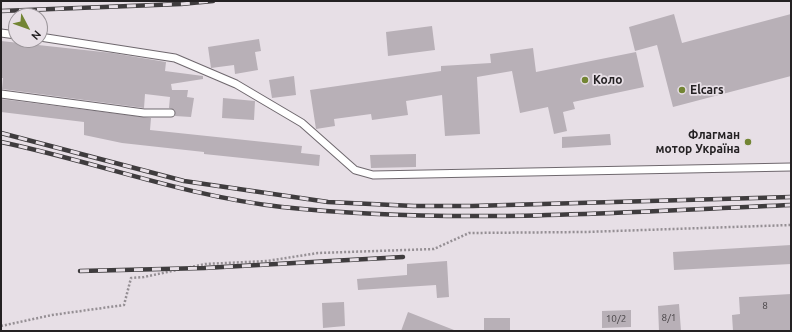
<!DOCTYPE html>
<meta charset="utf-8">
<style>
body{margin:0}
#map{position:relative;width:792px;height:332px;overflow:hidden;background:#e7dfe6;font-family:Ubuntu,sans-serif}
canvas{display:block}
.frame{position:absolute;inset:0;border:2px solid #242123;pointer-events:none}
.north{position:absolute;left:8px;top:8px;width:40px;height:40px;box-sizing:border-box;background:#e7dfe6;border:1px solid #999398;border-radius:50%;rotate:131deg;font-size:11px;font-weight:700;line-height:16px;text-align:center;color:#242123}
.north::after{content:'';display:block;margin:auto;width:14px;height:18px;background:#738534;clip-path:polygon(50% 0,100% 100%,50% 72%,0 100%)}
</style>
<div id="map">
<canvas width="792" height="332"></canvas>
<div class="frame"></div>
<div class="north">N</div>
</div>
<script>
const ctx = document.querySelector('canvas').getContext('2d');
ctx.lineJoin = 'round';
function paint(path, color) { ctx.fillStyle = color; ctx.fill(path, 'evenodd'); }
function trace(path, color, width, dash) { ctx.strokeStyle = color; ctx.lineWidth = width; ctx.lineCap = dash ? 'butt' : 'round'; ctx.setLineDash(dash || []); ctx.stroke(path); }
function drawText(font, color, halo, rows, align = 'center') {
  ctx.font = font + ' Ubuntu,sans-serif'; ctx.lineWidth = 3.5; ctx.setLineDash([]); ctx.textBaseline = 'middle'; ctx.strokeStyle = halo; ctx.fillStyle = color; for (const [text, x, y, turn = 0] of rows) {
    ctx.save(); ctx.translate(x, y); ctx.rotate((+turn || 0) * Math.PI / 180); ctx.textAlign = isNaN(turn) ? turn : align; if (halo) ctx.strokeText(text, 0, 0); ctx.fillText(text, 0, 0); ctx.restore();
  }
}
const building = new Path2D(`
 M674 14 682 43 791 14V76L673 107 657 45 635 51 629 27Z
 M432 26 435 50 388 56 386 32Z
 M259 39 261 51 255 52 258 70 235 74 234 65 211 68 208 47Z
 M1 41 112 53 166 62 165 71 203 76V79L171 84 172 90H188L187 97 194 98 191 117 175 116V110L169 108 170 97 145 94 144 108 2 89 3 78H1Z
 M533 48 536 72 636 52 644 87 573 102 575 109 563 112 567 131 554 134 548 107 520 113 512 71 477 77 480 134 445 136 442 95 406 101 408 115 372 120 371 114 334 119 335 126 316 129 310 90 441 71V66L491 63 490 54Z
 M294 76 296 95 272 98 269 80Z
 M223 98 255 101 254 120 222 118Z
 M1 99 151 118 150 130 302 146 301 153 320 155 319 166 204 154V152L122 143 84 135V122L1 112Z
 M610 134 611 145 562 148V137Z
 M416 154V167L371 168 370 155Z
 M791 245V264L674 270 673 252Z
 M447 261 449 297 437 298 436 285 358 290 357 279 407 275V264Z
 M791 294V331H733L732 315 740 314 739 297Z
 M344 302 345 326 323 328 322 303Z
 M679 304 681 331H659L658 306Z
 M631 310V327L602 328V311Z
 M408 312 454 330V331H401Z
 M484 318H510V331H484Z`);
const path = new Path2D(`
 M1 326 52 315 124 305 131 278 144 277 205 264 267 261 318 253 434 249 469 233 585 232 791 225`);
const service = new Path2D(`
 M1 33 16 35
 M40 37 175 58 236 84 302 123 355 170 373 175 791 167
 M1 94 144 113H171`);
const rail = new Path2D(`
 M1 11 181 4 213 1
 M1 133 184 181 328 202 414 206H472L791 197
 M1 142C96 162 185 196 282 207 451 225 622 212 791 205
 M80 271 204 268 403 257`);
const markers = [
 [585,80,4,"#738534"],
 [682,90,4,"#738534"],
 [748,142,4,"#738534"]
];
const numberNames = [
 ["8",765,306],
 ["8/1",669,318],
 ["10/2",616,319]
];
const poiNames = [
 ["Коло",593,80],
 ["Elcars",690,90],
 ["Флагман",740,135,"right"],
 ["мотор Україна",740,149,"right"]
];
paint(building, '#b8b0b7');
trace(service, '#6f686e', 9);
trace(path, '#958f94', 2.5, [2, 2]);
trace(service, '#fff', 7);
trace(rail, '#3f3c3e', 4.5);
trace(rail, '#e7dfe6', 3, [9]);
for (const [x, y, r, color] of markers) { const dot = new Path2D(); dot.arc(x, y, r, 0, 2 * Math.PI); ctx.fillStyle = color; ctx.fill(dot); trace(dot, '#e7dfe6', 1.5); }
drawText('10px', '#494548', null, numberNames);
drawText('bold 12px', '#242123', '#e7dfe6', poiNames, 'left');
</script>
